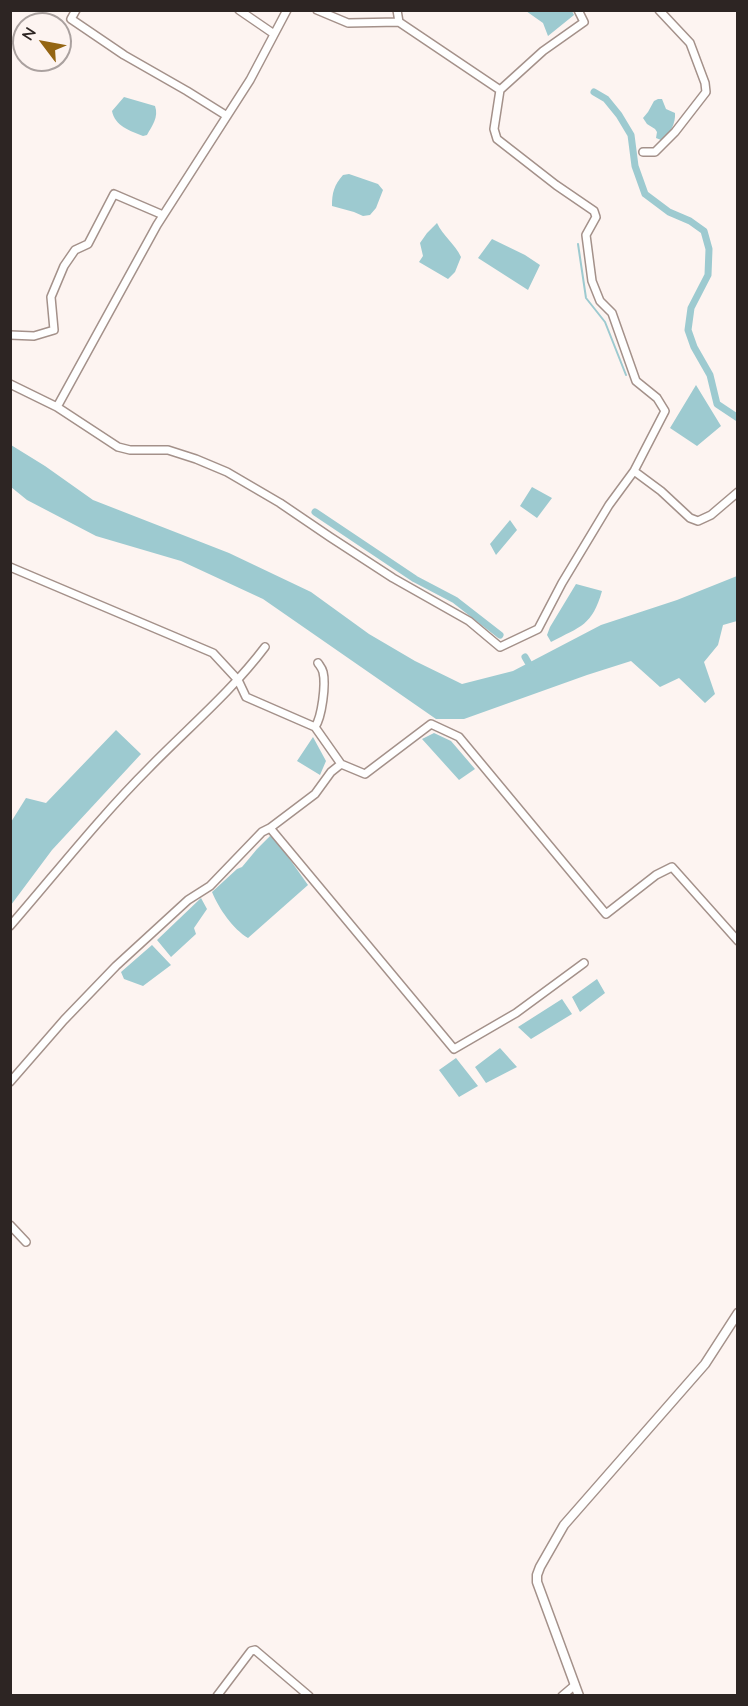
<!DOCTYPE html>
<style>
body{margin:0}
#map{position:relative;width:748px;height:1706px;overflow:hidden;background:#fdf4f1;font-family:Quicksand,sans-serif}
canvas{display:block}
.frame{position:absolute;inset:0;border:12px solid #2d2523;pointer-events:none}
.north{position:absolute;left:12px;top:12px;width:60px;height:60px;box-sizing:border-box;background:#fdf4f1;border:2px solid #aaa19f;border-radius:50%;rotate:302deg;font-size:16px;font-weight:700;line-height:24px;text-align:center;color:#2d2523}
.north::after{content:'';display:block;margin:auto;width:21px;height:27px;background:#946513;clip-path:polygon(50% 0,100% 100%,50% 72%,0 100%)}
</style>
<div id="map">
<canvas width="748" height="1706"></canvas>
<div class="frame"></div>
<div class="north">N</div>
</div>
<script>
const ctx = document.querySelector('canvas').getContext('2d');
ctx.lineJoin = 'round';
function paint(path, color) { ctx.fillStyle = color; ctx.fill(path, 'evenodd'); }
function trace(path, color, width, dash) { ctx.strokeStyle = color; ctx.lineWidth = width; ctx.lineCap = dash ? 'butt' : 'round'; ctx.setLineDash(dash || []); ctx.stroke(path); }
const water = new Path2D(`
 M526 11H572L574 15 548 36 543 23Z
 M124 97 155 106C159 117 152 126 147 135L143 136C130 131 115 126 112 111Z
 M658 99H662L666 109 675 113C676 122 670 136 661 140L656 138 657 132 655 129 647 124 643 118 648 112 654 101Z
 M349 174 378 184 383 190 376 208 370 215 363 216 354 212 332 206C332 193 334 185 343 175Z
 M437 223C443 236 455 244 461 257L455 272 448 279 419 262 423 256 420 243 427 233Z
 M492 239 525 255 540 265 528 290 478 258Z
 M696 385 721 426 697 446 670 428Z
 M11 445 45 466 93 500 229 553 311 592 369 634 415 661 462 684 513 671 601 625 677 600 737 576V621L723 625 718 645 704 662 715 694 705 703 679 678 660 687 631 661 587 675 464 719H436L263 599 181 561 96 536 27 500 11 487Z
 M532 487 552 498 537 518 520 506Z
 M510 520 517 530 496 555 490 544Z
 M576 584 602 591C592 626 581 626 551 642L547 635 550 627Z
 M116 730 141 754 52 850 11 905V822L26 798 46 803Z
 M434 733 451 741 475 769 459 780 422 739Z
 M313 737 326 761 320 775 297 761Z
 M270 836 274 837 308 885 248 938C233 929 219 909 212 892L237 869 242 867 257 849Z
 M201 898 207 909 194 928 196 934 171 957 157 940Z
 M152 945 171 965 143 986 124 979 121 972Z
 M597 979 605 993 580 1012 572 997Z
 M562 999 572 1014 531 1039 518 1027Z
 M500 1048 517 1067 486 1083 475 1067Z
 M456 1058 478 1086 459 1097 439 1070Z`);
const stream = new Path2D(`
 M578 244 586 298 605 322 626 375`);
const canal = new Path2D(`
 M594 92 606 99 619 115 631 135 635 166 645 194 669 212 690 221 704 231 709 249 708 275 691 308 688 330 694 347 710 375 717 404 738 418
 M315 512 415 579 455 600 500 635
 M525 657 533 671`);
const minor = new Path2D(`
 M76 10 71 19 124 55 187 91 227 116
 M239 10 274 34
 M317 10 348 23 399 22 500 90
 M397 10 399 22
 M643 152H655L675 132 706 92 705 83 690 43 659 10
 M10 335 34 336 54 330 51 297 64 266 75 250 88 244 114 194 163 215
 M10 384 57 407 157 225 250 80 287 10
 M57 407 118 447 130 450H168L196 459 227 472 280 503 330 537 393 578 469 621 500 647 538 629 562 583 609 505 634 471 665 411 657 398 636 381 612 313 600 301 592 281 586 235 596 217 594 211 556 185 497 139 494 129 500 90 543 51 584 22 578 10
 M634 471 661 491 690 518 698 521 711 515 738 492
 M10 567 213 653 238 680 246 697 315 727 341 764 365 774 431 724 459 737 606 914 656 875 672 867 738 941
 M315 727C322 717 326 684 323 672 322 668 320 666 318 663
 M270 828 454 1049 516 1013 584 963
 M10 926C56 873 99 818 149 768 188 728 231 692 265 647
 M10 1082 64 1020 116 966 188 900 210 886 262 832 270 828 315 794 331 772 341 764
 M10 1225 26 1242
 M217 1696 251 1651 255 1650 309 1696
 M562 1696 575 1685`);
const tertiary = new Path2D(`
 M579 1696 537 1582V1575L540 1567 564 1525 705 1364 738 1313`);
paint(water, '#9dcad0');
trace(stream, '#9dcad0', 2);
trace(canal, '#9dcad0', 7);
trace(minor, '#a4918a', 10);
trace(tertiary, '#a4918a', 11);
trace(minor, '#fff', 7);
trace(tertiary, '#fff', 8);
</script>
